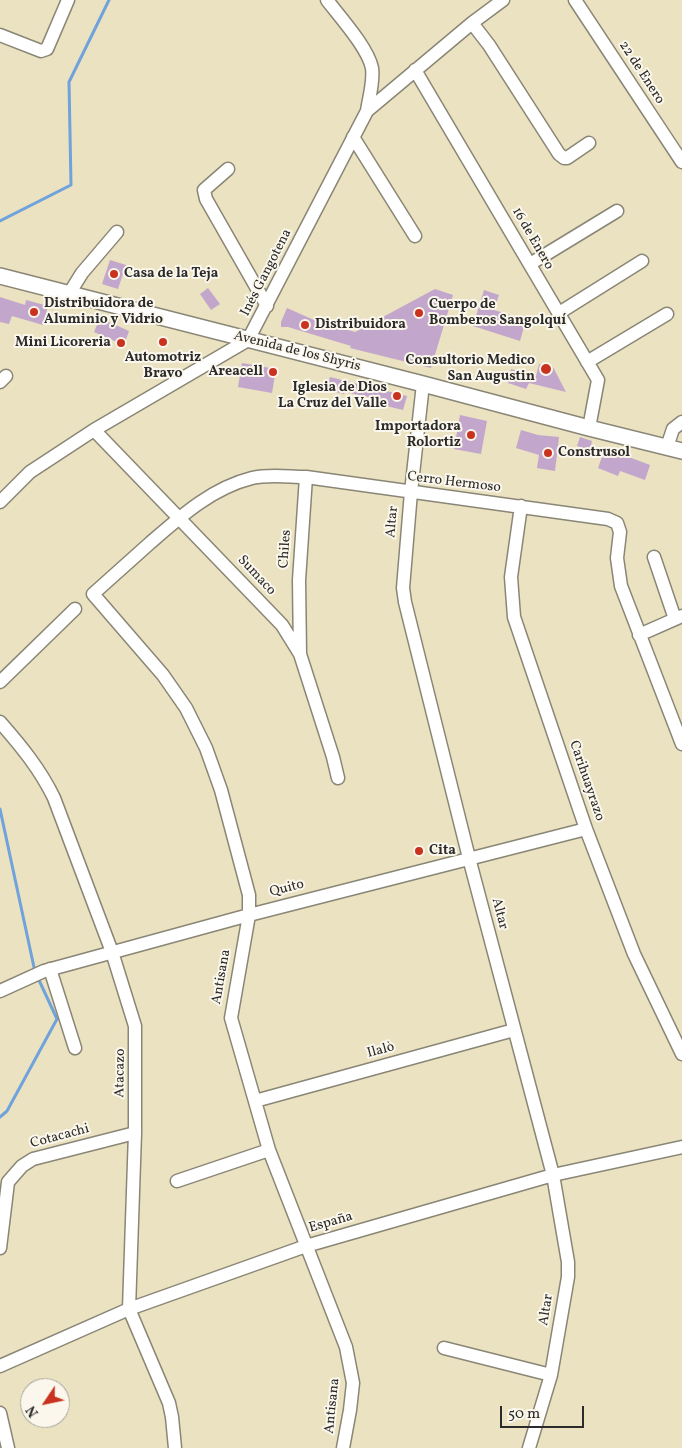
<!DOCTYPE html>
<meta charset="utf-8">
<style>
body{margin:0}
#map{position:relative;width:682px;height:1448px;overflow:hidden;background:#eae2c0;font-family:Vollkorn,serif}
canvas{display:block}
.north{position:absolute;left:20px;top:1378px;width:50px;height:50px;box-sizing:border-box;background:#fbf7ec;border:1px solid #a8a59f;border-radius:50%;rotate:236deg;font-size:14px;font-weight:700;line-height:20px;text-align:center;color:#2b2b2b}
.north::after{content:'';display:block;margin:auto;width:18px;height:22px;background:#c8321e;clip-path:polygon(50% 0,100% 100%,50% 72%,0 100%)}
.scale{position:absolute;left:500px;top:1406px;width:84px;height:22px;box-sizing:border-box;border:2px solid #2b2b2b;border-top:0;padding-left:6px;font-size:15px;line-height:18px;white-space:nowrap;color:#2b2b2b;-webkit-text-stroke:4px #fbf7ec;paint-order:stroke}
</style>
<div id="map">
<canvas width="682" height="1448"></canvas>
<div class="north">N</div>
<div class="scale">50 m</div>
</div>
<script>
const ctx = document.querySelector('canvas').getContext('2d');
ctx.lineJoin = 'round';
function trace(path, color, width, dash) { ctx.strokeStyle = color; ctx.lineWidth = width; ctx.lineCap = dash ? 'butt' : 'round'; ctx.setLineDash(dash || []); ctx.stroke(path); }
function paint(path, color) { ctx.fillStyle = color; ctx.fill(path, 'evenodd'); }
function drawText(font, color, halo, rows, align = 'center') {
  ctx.font = font + ' Vollkorn,serif'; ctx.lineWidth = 4; ctx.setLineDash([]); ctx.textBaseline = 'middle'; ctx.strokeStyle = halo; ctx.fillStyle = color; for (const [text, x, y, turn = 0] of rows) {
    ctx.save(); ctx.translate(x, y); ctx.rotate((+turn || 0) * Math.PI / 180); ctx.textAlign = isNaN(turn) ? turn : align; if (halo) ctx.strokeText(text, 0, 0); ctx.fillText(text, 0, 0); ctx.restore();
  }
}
const stream = new Path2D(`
 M0 221 71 185 69 82 109 0
 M0 809 35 972
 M0 1117 7 1111 57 1019 38 978`);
const building = new Path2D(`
 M110 260 126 265 118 289 102 284Z
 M208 288 220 304 211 310 200 294Z
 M435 289 453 295 431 368 350 348 351 346 288 327H281V322L287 308 314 320 355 332Z
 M484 290 499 295 494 310 526 320 520 341 473 326Z
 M0 297 25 305 26 300 48 306 43 325 12 316 9 324 0 322Z
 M100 318 129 331 124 345 94 332Z
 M242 363 276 369 272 393 238 387Z
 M539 364 553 367 566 392 529 383 526 389 508 383 511 369 536 376Z
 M330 377 407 396 403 410 382 405 383 400 345 392 344 394 327 390Z
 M460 415 487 421 481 454 454 449Z
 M521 430 538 435 559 437 555 471 537 468 539 455 516 448Z
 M580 437 592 441 590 450 577 446Z
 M605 448 650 465 645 480 620 471 618 476 598 468Z`);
const minor = new Path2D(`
 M327 0C340 17 368 48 372 68 374 82 369 97 367 111
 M575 0 682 162
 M472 23 489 45 559 154 564 158H567L589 143
 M0 35 41 51 47 49 68 0
 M415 70 598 380 589 428
 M353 137 415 236
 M228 169 204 190 206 199 267 306
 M530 264 617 211
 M69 294 82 273 117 232
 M559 313 642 261
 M587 362 667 314
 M0 382 6 376
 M423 384 411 492 403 588 405 602 469 858 553 1175 568 1262V1277L551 1375 529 1448
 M94 430 282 625 300 654 333 757 338 778
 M667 447 673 429 682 422
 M0 502 30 472 94 430 248 340 367 111 472 23 503 0
 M521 506 511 577 514 617 586 829 634 954 682 1054
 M654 557 675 619
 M639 635 682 616
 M300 654 299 580 306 477
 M0 682 75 609
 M0 722C21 746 40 769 54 798L112 952 135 1026V1133L129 1309 169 1403 172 1417 175 1448
 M50 969 75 1048
 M0 991 44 971 249 915 586 829
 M255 1101 514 1030
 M177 1181 269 1150
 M0 1248 8 1182 22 1166 33 1159 135 1133
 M444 1348 551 1375
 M0 1366 129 1309 306 1246 553 1175 682 1147
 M0 1413 8 1448
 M343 1448 350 1410 353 1383 346 1347 269 1150 231 1018 249 915V895L221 790 206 748 186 708 163 675 93 594C112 577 131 560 150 543 181 516 212 488 252 478 269 474 289 477 306 477L608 519 617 523 620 532 617 558 621 586 682 744`);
const major = new Path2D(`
 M0 276 423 384 589 428 682 451`);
const markers = [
 [114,274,5,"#c8321e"],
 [34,312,5,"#c8321e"],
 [419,313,5,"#c8321e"],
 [305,325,5,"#c8321e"],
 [163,342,5,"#c8321e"],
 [121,343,5,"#c8321e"],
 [546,369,6,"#c8321e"],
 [273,372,5,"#c8321e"],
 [397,396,5,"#c8321e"],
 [471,435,5,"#c8321e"],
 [548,453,5,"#c8321e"],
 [419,851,5,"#c8321e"]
];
const streetNames = [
 ["22 de Enero",641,73,57],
 ["16 de Enero",532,239,60],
 ["Inés Gangotena",267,273,-63],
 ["Avenida de los Shyris",297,352,14],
 ["Cerro Hermoso",454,483,7],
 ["Altar",393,522,-85],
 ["Chiles",286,549,-86],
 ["Sumaco",256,576,47],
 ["Carihuayrazo",586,781,71],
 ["Quito",287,889,-14],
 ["Altar",499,914,75],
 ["Antisana",222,977,-80],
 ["Ilalò",381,1051,-15],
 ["Atacazo",121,1073,-89],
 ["Cotacachi",60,1137,-15],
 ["España",331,1223,-16],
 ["Altar",547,1310,-81],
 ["Antisana",333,1406,-84]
];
const poiNames = [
 ["Casa de la Teja",124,274],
 ["Distribuidora de",44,304],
 ["Aluminio y Vidrio",44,320],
 ["Cuerpo de",429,305],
 ["Bomberos Sangolquí",429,321],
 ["Distribuidora",315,325],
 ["Mini Licoreria",111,343,"right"],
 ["Automotriz",163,358,"center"],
 ["Bravo",163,374,"center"],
 ["Consultorio Medico",535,361,"right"],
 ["San Augustin",535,377,"right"],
 ["Areacell",263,372,"right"],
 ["Iglesia de Dios",387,388,"right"],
 ["La Cruz del Valle",387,404,"right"],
 ["Importadora",461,427,"right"],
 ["Rolortiz",461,443,"right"],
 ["Construsol",558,453],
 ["Cita",429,851]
];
trace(stream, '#70a2db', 3);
paint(building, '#c2a6cb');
trace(minor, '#8a8676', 15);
trace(major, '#8a8676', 18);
trace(minor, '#fff', 12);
trace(major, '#fff', 15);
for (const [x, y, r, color] of markers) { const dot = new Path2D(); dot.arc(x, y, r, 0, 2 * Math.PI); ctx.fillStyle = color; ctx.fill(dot); trace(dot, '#fbf7ec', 2); }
drawText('14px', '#2b2b2b', '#fbf7ec', streetNames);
drawText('bold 14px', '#2b2b2b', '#fbf7ec', poiNames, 'left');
</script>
